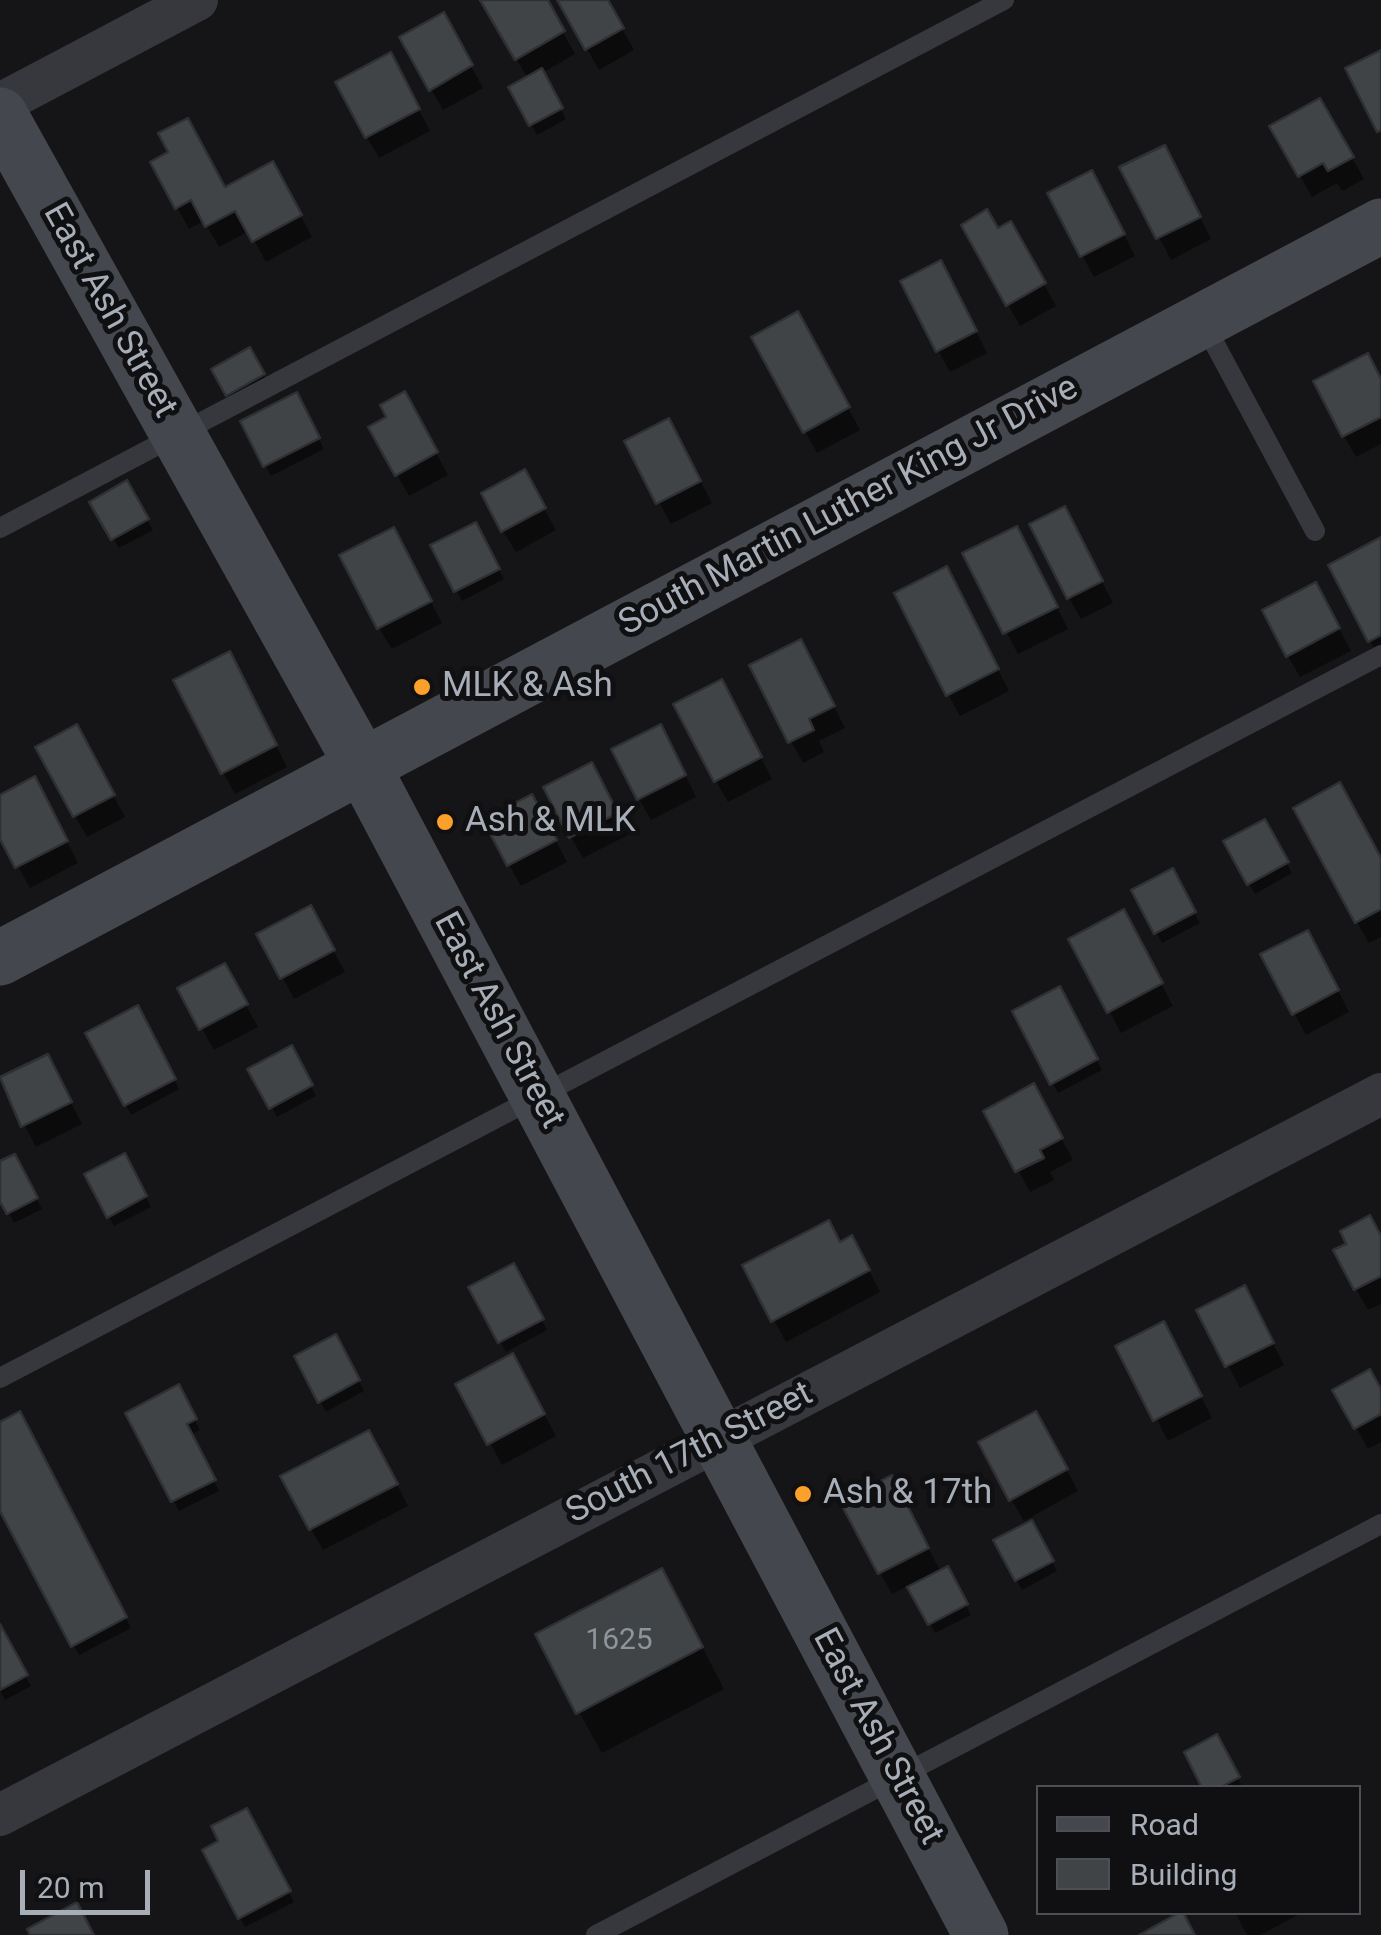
<!DOCTYPE html>
<style>
body{margin:0}
#map{position:relative;width:1381px;height:1935px;overflow:hidden;background:#151517;font-family:Roboto,sans-serif}
canvas{display:block}
.legend{position:absolute;left:1036px;top:1785px;width:325px;height:130px;box-sizing:border-box;background:#101012;border:2px solid #4c4f54;margin:0;padding:12px 18px;list-style:none;font-size:30px;color:#a7aeb8}
.legend li{display:flex;align-items:center;gap:20px;height:50px}
.legend b{width:50px;border:2px solid #4c4f54}
.scale{position:absolute;left:20px;top:1870px;width:130px;height:45px;box-sizing:border-box;border:5px solid #a7aeb8;border-top:0;padding-left:12px;font-size:30px;line-height:35px;white-space:nowrap;color:#a7aeb8;-webkit-text-stroke:8px #101012;paint-order:stroke}
</style>
<div id="map">
<canvas width="1381" height="1935"></canvas>
<ul class="legend">
<li><b style="height:12px;background:#44474d"></b>Road</li>
<li><b style="height:28px;background:#414447"></b>Building</li>
</ul>
<div class="scale">20 m</div>
</div>
<script>
const ctx = document.querySelector('canvas').getContext('2d');
ctx.lineJoin = 'round';
function paint(path, color) { ctx.fillStyle = color; ctx.fill(path, 'evenodd'); }
function trace(path, color, width, dash) { ctx.strokeStyle = color; ctx.lineWidth = width; ctx.lineCap = dash ? 'butt' : 'round'; ctx.setLineDash(dash || []); ctx.stroke(path); }
function drawText(font, color, halo, rows, align = 'center') {
  ctx.font = font + ' Roboto,sans-serif'; ctx.lineWidth = 10; ctx.setLineDash([]); ctx.textBaseline = 'middle'; ctx.strokeStyle = halo; ctx.fillStyle = color; for (const [text, x, y, turn = 0] of rows) {
    ctx.save(); ctx.translate(x, y); ctx.rotate((+turn || 0) * Math.PI / 180); ctx.textAlign = isNaN(turn) ? turn : align; if (halo) ctx.strokeText(text, 0, 0); ctx.fillText(text, 0, 0); ctx.restore();
  }
}
const shadow = new Path2D(`
 M483 0H545L575 54 542 73 566 119 537 135 511 88 528 79Z
 M560 0H606L634 50 599 70Z
 M443 15 483 88 443 110 402 38Z
 M402 77 430 131 379 158 367 137Z
 M1320 101 1364 179 1342 191 1337 183 1312 197 1273 127Z
 M153 163 225 190 285 186 312 237 266 262 249 231 219 247 204 221 189 229Z
 M1123 169H1176L1211 239 1171 260Z
 M1104 195 1135 256 1094 277 1082 255Z
 M1010 224 1056 306 1020 326 964 226 997 231Z
 M953 285 987 353 950 372 938 350Z
 M809 336 860 430 817 453 754 338Z
 M249 351 269 385 234 405 214 370Z
 M1381 381V444L1356 457 1344 436Z
 M296 395 324 449 271 476 243 422Z
 M416 416 448 475 409 496 371 428Z
 M627 442H680L712 503 671 524Z
 M126 484 153 530 119 548 93 503Z
 M536 494 556 530 516 552 503 531Z
 M475 525 504 579 462 601 433 546Z
 M1076 531 1113 603 1081 619 1069 598Z
 M1381 540V660L1370 641Z
 M1028 550 1068 629 1018 654 966 554Z
 M405 552 442 623 392 649 379 628Z
 M958 591 1009 691 960 716 948 694Z
 M1327 606 1351 651 1300 677 1288 656Z
 M812 663 845 728 819 741 824 752 803 763 791 741Z
 M241 676 287 767 235 794 223 772Z
 M733 703 772 779 728 802 716 781Z
 M672 748 696 797 651 820 639 799Z
 M88 749 125 817 87 837 75 816Z
 M604 786 628 835 583 858 571 837Z
 M0 798 46 801 78 863 30 888 0 834Z
 M544 818 567 862 521 886 509 865Z
 M1264 822 1292 873 1255 894 1226 842Z
 M1381 862V937L1369 943 1357 922Z
 M1172 871 1200 923 1162 943 1134 891Z
 M322 930 345 972 294 999 260 935Z
 M1135 934 1173 1006 1121 1033 1072 940Z
 M1319 954 1349 1012 1306 1035 1294 1013Z
 M224 966 258 1027 214 1050 180 989Z
 M1059 989 1102 1070 1058 1093 1015 1012Z
 M137 1009 179 1089 131 1115 89 1034Z
 M291 1048 316 1096 277 1117 251 1070Z
 M47 1057 82 1124 36 1147 0 1080Z
 M1045 1108 1073 1160 1050 1172 1054 1180 1030 1192 987 1112Z
 M124 1156 151 1207 114 1226 87 1175Z
 M14 1157 42 1209 14 1223 0 1196V1164Z
 M1381 1238V1304L1368 1310 1356 1289Z
 M840 1245 864 1260 880 1292 786 1342 774 1320Z
 M513 1266 547 1330 506 1352 471 1288Z
 M1256 1310 1284 1365 1240 1388 1199 1311Z
 M335 1337 364 1391 326 1412 297 1357Z
 M1175 1346 1212 1418 1168 1441 1119 1347Z
 M525 1378 556 1436 502 1465 459 1385Z
 M178 1388 200 1430 190 1435 219 1491 179 1511 128 1414Z
 M1336 1391 1381 1393V1442L1368 1449Z
 M19 1415 131 1628 79 1655 0 1506V1424Z
 M1048 1435 1078 1491 1024 1521 1011 1499Z
 M381 1454 408 1506 323 1550 311 1529Z
 M903 1500 941 1572 947 1569 971 1615 935 1633 909 1585 892 1594 880 1573Z
 M1031 1523 1057 1571 1022 1590 996 1541Z
 M684 1612 724 1689 602 1753 579 1712Z
 M0 1634 31 1686 5 1700 0 1690Z
 M1216 1737 1243 1788H1204Z
 M246 1811 294 1902 245 1927 205 1851 222 1842Z
 M1235 1912H1300V1914L1260 1935H1247Z`);
const building = new Path2D(`
 M480 0H548L565 31 515 60Z
 M557 0H608L624 28 585 50Z
 M444 12 473 65 429 91 399 37Z
 M1381 50V130L1377 132 1345 68Z
 M391 52 420 109 365 138 335 82Z
 M542 68 563 108 529 126 508 87Z
 M1320 98 1354 157 1328 171 1323 163 1298 177 1269 126Z
 M188 118 225 187 273 161 302 215 252 242 235 211 205 227 191 200 175 209 150 162 168 152 158 133Z
 M1165 145 1201 217 1156 239 1119 167Z
 M1092 170 1125 234 1080 257 1047 193Z
 M987 209 998 228 1011 221 1046 283 1006 306 961 225Z
 M941 260 977 331 936 352 900 281Z
 M798 311 850 407 803 433 751 337Z
 M250 347 265 374 226 396 211 369Z
 M1368 353 1381 379V417L1342 437 1313 381Z
 M405 391 438 452 395 476 368 427 386 417 380 405Z
 M297 392 320 438 263 467 240 421Z
 M669 418 701 481 656 504 624 441Z
 M525 469 546 508 501 532 481 493Z
 M127 480 149 519 111 540 89 502Z
 M1065 506 1103 581 1067 599 1029 524Z
 M476 522 500 569 454 592 430 545Z
 M1017 526 1058 607 1003 634 962 553Z
 M394 527 432 601 377 629 339 555Z
 M1381 537V635L1368 642 1328 565Z
 M947 566 999 669 946 696 894 593Z
 M1316 582 1340 628 1286 657 1262 610Z
 M801 639 835 706 809 719 814 730 788 743 749 665Z
 M230 651 277 745 221 774 173 680Z
 M722 679 762 757 714 782 673 704Z
 M77 724 115 795 73 817 35 747Z
 M661 724 686 775 637 800 611 749Z
 M592 762 618 813 569 838 543 787Z
 M35 776 68 841 15 868 0 839V795Z
 M1340 782 1381 858V909L1355 923 1293 808Z
 M532 794 557 840 507 866 483 820Z
 M1265 819 1289 862 1247 885 1223 841Z
 M1173 868 1196 912 1154 934 1131 890Z
 M311 905 335 950 280 979 256 934Z
 M1124 909 1163 983 1107 1013 1068 939Z
 M1308 930 1339 990 1292 1015 1260 954Z
 M225 963 248 1004 199 1030 177 988Z
 M1060 986 1098 1059 1050 1085 1012 1011Z
 M138 1005 176 1079 124 1106 85 1033Z
 M292 1045 313 1085 269 1109 247 1069Z
 M48 1054 72 1102 21 1127 0 1077Z
 M1034 1083 1063 1138 1040 1150 1044 1158 1015 1172 983 1111Z
 M125 1153 147 1196 107 1218 84 1174Z
 M15 1154 38 1198 7 1214 0 1202V1161Z
 M1370 1215 1381 1236V1276L1354 1290 1333 1250 1346 1244 1340 1231Z
 M829 1220 840 1242 852 1235 870 1270 771 1322 742 1265Z
 M514 1263 544 1319 498 1343 468 1287Z
 M1245 1285 1274 1343 1225 1367 1196 1310Z
 M1164 1321 1202 1396 1153 1421 1115 1346Z
 M336 1334 360 1380 318 1403 294 1356Z
 M513 1353 545 1414 487 1445 455 1384Z
 M1370 1369 1381 1389V1414L1354 1429 1332 1390Z
 M179 1384 197 1419 187 1424 216 1480 171 1502 125 1413Z
 M20 1411 127 1617 71 1647 0 1511V1422Z
 M1036 1411 1068 1469 1009 1501 978 1442Z
 M369 1430 398 1484 309 1530 280 1476Z
 M892 1475 929 1548 878 1574 840 1502Z
 M1032 1520 1054 1561 1015 1581 993 1540Z
 M948 1566 968 1604 928 1625 907 1587Z
 M662 1568 703 1647 576 1714 535 1634Z
 M0 1624 28 1675 0 1690Z
 M1217 1734 1240 1777 1219 1788H1202L1184 1752Z
 M247 1808 291 1891 238 1919 202 1850 218 1841 211 1826Z
 M77 1902 94 1935H30L27 1929Z
 M1183 1912 1195 1935H1139L1180 1912Z`);
const lane = new Path2D(`
 M1203 322 1315 531
 M0 528 1004 0
 M0 1378 1381 655
 M596 1935 1381 1524`);
const street = new Path2D(`
 M0 104 197 0
 M0 1815 1381 1094`);
const secondary = new Path2D(`
 M0 115 361 763 981 1935
 M0 958 1381 226`);
const markers = [
 [422,687,10,"#faa02b"],
 [445,822,10,"#faa02b"],
 [803,1494,10,"#faa02b"]
];
const numberNames = [
 ["1625",619,1641]
];
const streetNames = [
 ["East Ash Street",109,311,61],
 ["South Martin Luther King Jr Drive",849,507,-28],
 ["East Ash Street",498,1021,62],
 ["South 17th Street",690,1454,-27],
 ["East Ash Street",877,1737,62]
];
const poiNames = [
 ["MLK & Ash",442,687],
 ["Ash & MLK",465,822],
 ["Ash & 17th",823,1494]
];
paint(shadow, '#0007');
paint(building, '#414447');
trace(building, '#2f3033', 2.5);
trace(lane, '#36383d', 20);
trace(street, '#36383d', 42);
trace(secondary, '#44474d', 55);
for (const [x, y, r, color] of markers) { const dot = new Path2D(); dot.arc(x, y, r, 0, 2 * Math.PI); ctx.fillStyle = color; ctx.fill(dot); trace(dot, '#101012', 4); }
drawText('30px', '#8e949c', null, numberNames);
drawText('35px', '#a7aeb8', '#101012', streetNames);
drawText('35px', '#a7aeb8', '#101012', poiNames, 'left');
</script>
